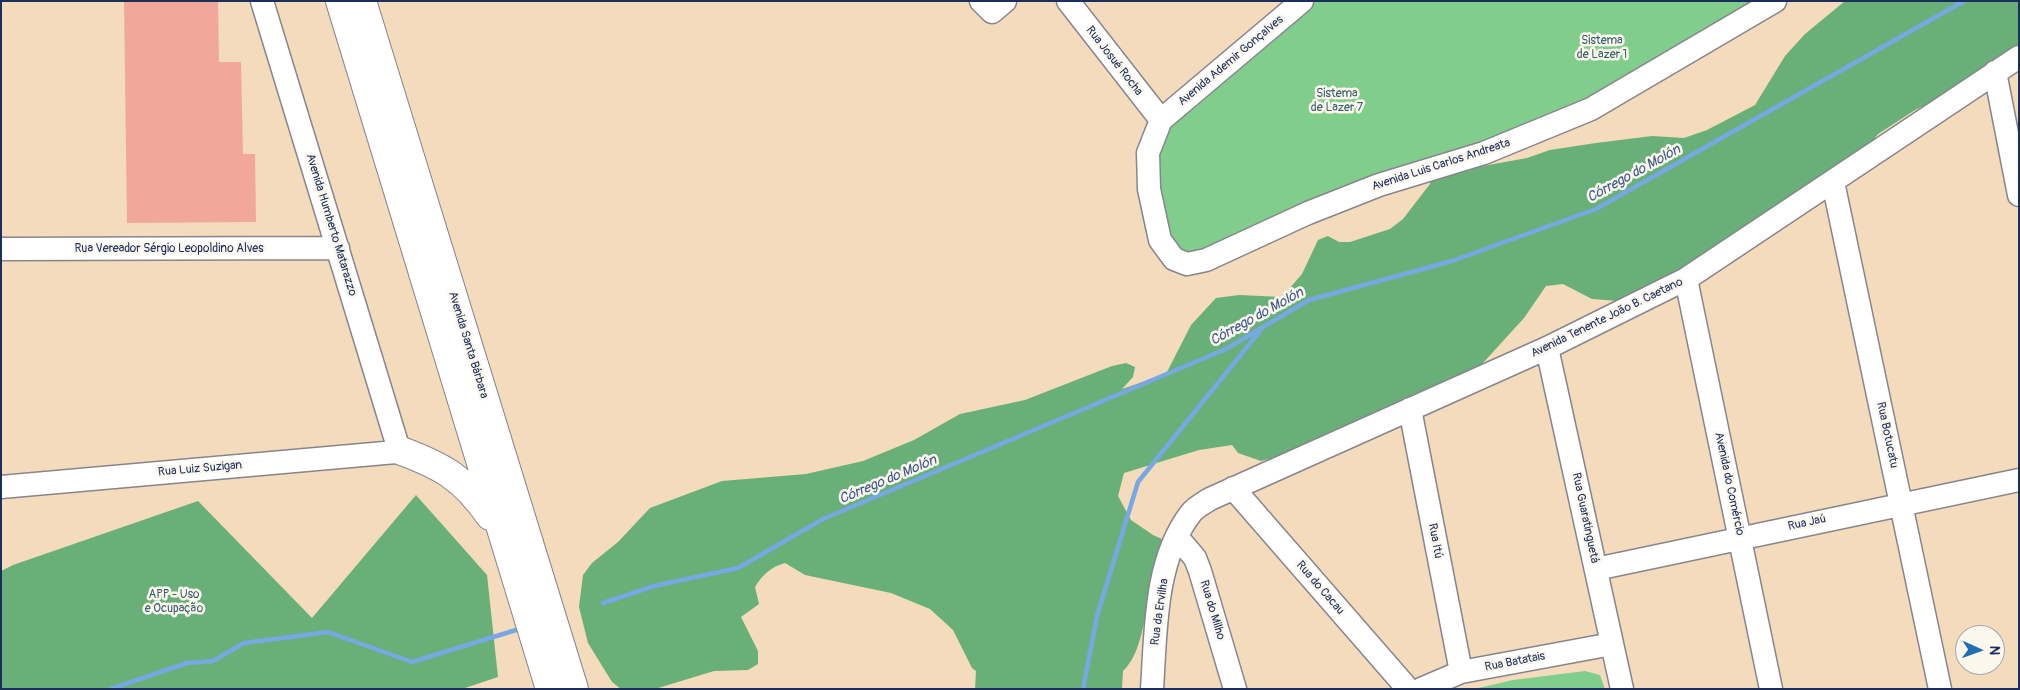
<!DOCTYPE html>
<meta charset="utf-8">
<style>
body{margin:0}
#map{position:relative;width:2020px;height:690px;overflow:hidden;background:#f3dbbc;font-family:Pangolin,sans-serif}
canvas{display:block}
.frame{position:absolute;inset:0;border:2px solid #1b2f5e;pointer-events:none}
.north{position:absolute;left:1955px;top:625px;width:50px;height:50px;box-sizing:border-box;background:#fbf7ec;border:1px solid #a1a7b3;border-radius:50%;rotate:92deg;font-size:14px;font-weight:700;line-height:20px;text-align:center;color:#1b2f5e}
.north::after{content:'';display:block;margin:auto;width:18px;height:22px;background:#1f6fb2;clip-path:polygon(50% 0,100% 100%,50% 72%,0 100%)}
</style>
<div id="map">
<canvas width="2020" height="690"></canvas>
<div class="frame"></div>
<div class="north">N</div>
</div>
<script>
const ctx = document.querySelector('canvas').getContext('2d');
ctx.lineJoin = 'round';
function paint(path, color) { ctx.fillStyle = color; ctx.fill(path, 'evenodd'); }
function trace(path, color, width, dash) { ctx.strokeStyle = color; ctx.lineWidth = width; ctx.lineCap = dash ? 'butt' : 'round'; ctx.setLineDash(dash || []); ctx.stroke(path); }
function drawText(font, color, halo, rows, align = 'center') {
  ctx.font = font + ' Pangolin,sans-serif'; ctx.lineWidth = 5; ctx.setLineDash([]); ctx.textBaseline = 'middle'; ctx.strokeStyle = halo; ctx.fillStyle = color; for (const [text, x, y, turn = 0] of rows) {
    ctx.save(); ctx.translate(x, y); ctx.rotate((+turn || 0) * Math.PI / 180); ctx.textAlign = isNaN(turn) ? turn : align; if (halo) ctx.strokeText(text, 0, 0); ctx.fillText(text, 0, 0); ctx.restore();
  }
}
const green = new Path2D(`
 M1302 1H1775L1591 109 1246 242 1174 259 1149 189 1161 120Z
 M1585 671 1600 675 1605 689H1474L1513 680Z`);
const forest = new Path2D(`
 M1845 1H2019V48L1962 88 1915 110 1878 134 1850 168 1755 236 1618 301 1592 299 1563 284 1546 286 1524 318 1472 375 1329 443 1261 461 1238 453 1232 445 1199 450 1124 473 1118 496 1131 520 1153 535 1175 545C1167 564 1157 583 1150 602 1142 624 1141 654 1123 671L1122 689H975L976 671 972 668 953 630 930 609 891 593 805 575 785 563C771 567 763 574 755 587L759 604 741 617 758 651V664L748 670 714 671 655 689H621L612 682 588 643 579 607 583 575 592 563 618 542 650 508 722 481 806 474 863 461 914 440 960 414 1025 400 1112 366 1126 363 1135 367 1133 377 1122 389 1166 374 1191 325 1216 298 1239 295 1282 297 1302 274 1318 240 1328 236 1339 242H1350L1390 229 1403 219 1430 184 1431 172 1466 169 1527 158 1550 150 1596 143 1652 136 1684 138 1707 130 1755 105 1785 56 1805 34Z
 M416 495 487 575 498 677 462 689H1V571L13 565 198 501 312 618Z`);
const stream = new Path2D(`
 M603 603 654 586 738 568 823 519 1226 349 1309 300 1452 261 1596 209 1964 1
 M111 689 187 663 213 661 244 643 328 632 412 662 516 630
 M1083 689 1097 616 1138 482 1260 331`);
const building = new Path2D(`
 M124 1H218L219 62H241L243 154H255L256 222 127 223Z`);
const minor = new Path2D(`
 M981 1 992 12 1005 1
 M1068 1 1161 120
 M1302 1 1161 120 1148 153 1149 189 1160 240 1174 259 1187 264 1206 260 1308 213 1379 185 1484 153 1591 109 1775 1
 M1995 72 2019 195
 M1833 182 1940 689
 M1 249 338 248
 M1686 279 1771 689
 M1547 348 1622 689
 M1410 409 1461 672
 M1 487 396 452 399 450 262 1
 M1233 488 1408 689
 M1177 537 1195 558 1200 571 1235 689
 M1596 569 2019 480
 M1152 689C1156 631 1154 561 1191 513 1196 507 1204 503 1210 499L1547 348 1686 279 2019 57
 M1421 689 1461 672 1612 644`);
const major = new Path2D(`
 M340 1 550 689
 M362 1 574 689
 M399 450C442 466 463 477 490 516`);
const parkNames = [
 ["Sistema",1602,41],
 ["de Lazer 1",1602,55],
 ["Sistema",1337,94],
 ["de Lazer 7",1337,108],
 ["APP - Uso",174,595],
 ["e Ocupação",174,609]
];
const streetNames = [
 ["Rua Josué Rocha",1114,61,52],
 ["Avenida Ademir Gonçalves",1231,61,-40],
 ["Avenida Luis Carlos Andreata",1441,165,-18],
 ["Avenida Humberto Matarazzo",331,225,73],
 ["Rua Vereador Sérgio Leopoldino Alves",169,249],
 ["Avenida Tenente João B. Caetano",1607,318,-26],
 ["Avenida Santa Bárbara",468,345,73],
 ["Rua Botucatu",1887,435,78],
 ["Rua Luiz Suzigan",200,469,-5],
 ["Avenida do Comércio",1729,484,78],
 ["Rua Guaratinguetá",1585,518,78],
 ["Rua Jaú",1807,523,-12],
 ["Rua Itú",1435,541,79],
 ["Rua do Cacau",1320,588,49],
 ["Rua do Milho",1212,610,73],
 ["Rua da Ervilha",1160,612,-82],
 ["Rua Batatais",1515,662,-11]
];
const waterNames = [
 ["Córrego do Molón",1634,174,-29],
 ["Córrego do Molón",1257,317,-29],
 ["Córrego do Molón",888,480,-23]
];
paint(green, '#81cd8c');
paint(forest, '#68b078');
trace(stream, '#78a8e3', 4.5);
paint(building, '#f2a899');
trace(minor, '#87858d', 25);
trace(major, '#87858d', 30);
trace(minor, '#fff', 22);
trace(major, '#fff', 28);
drawText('12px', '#3a5e6c', '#fbf7ec', parkNames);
drawText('12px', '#1b2f5e', '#fbf7ec', streetNames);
drawText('italic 14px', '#3c598d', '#fbf7ec', waterNames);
</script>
